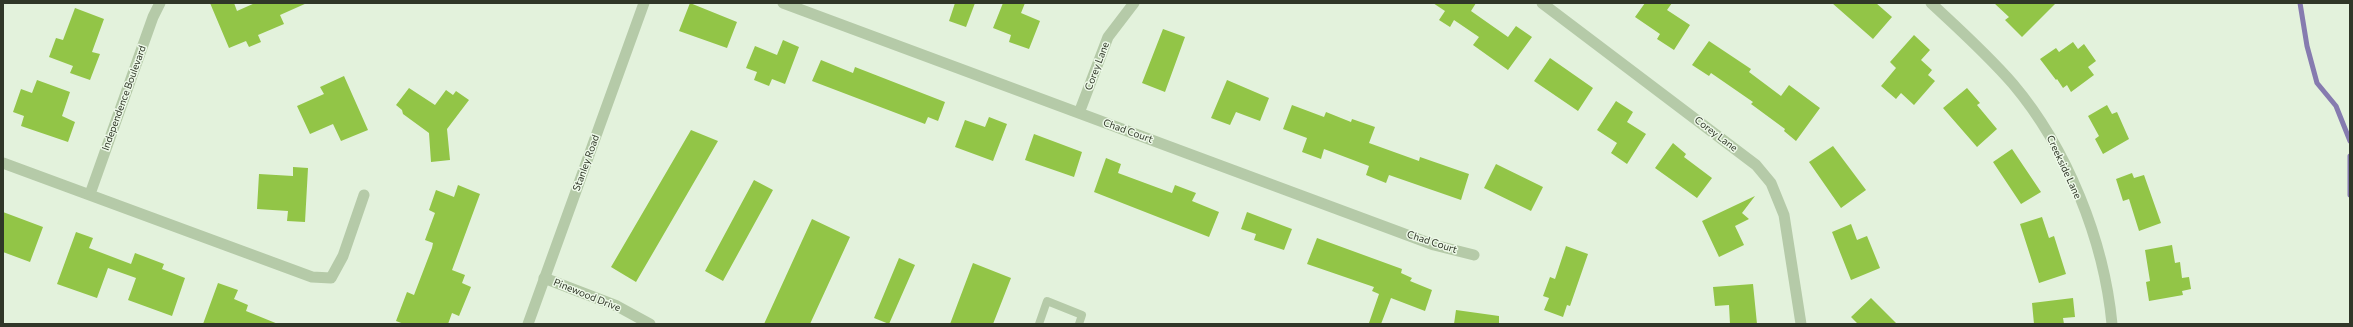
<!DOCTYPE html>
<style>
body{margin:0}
#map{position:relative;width:2353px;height:327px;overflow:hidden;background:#e3f2dc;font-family:Commissioner,sans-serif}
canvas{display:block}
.frame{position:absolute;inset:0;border:4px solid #303728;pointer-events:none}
</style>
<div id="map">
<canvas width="2353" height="327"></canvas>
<div class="frame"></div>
</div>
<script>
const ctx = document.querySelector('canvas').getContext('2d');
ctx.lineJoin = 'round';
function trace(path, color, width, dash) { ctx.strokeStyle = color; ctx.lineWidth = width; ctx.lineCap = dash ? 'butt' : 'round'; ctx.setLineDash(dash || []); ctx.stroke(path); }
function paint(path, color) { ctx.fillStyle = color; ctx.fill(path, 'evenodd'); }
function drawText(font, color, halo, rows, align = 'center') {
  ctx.font = font + ' Commissioner,sans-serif'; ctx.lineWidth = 3; ctx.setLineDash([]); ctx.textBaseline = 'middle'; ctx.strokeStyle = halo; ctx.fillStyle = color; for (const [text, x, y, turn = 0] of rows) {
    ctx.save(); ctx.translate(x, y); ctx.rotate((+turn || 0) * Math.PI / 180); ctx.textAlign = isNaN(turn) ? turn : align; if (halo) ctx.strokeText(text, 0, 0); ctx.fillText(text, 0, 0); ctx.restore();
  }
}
const stream = new Path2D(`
 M2300 3 2307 46 2317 83 2336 106 2350 141
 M2350 156V195`);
const building = new Path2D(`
 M210 3H234L237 11 255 3H307L280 15 284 24 258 35 261 42 249 47 246 41 229 48Z
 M690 3 737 22 727 48 679 31Z
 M955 3H975L966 27 949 21Z
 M1003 3H1025L1021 13 1040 21 1029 49 1009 42 1011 35 993 28Z
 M1433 3H1476L1471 11 1508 37 1516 26 1532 37 1508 70 1473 45 1479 37 1454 20 1450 27 1439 20 1445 11Z
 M1645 3H1672L1667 10 1690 25 1674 50 1657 39 1660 34 1635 17Z
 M1832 3H1876L1892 17 1873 39Z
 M1994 3H2056L2022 37 2005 20 2009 17Z
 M75 8 104 19 92 52 100 54 90 80 70 73 73 66 49 57 56 38 63 40Z
 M1163 29 1185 37 1165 92 1142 83Z
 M1914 35 1930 50 1921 60 1932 70 1928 75 1935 81 1914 105 1901 93 1896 99 1881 86 1896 68 1890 62Z
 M783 40 799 47 785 84 772 79 769 86 754 80 757 72 746 68 755 46 777 55Z
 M1709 41 1751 69 1749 72 1781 96 1789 85 1820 108 1796 141 1784 131 1785 129 1751 104 1753 102 1711 73 1709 76 1692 65Z
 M2073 42 2078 49 2084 44 2096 61 2088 67 2094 75 2071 92 2067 85 2063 88 2057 79 2056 80 2040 59 2056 48 2059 52Z
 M1550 58 1593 88 1578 111 1534 81Z
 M821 60 853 73 855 67 945 102 938 121 928 117 925 124 812 81Z
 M344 76 368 130 341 141 333 124 310 134 297 106 324 94 320 87Z
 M37 80 70 92 62 116 75 122 68 142 21 126 24 116 13 112 21 89 32 93Z
 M1227 80 1269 98 1260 121 1236 112 1230 125 1211 118Z
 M409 88 435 105 446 90 453 95 456 91 469 100 447 129 450 160 431 162 429 133 403 114 402 110 396 105Z
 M1967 88 1980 103 1977 105 1997 129 1977 147 1943 108Z
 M1616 101 1633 112 1627 122 1646 134 1627 164 1611 153 1617 143 1597 130Z
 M1292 105 1324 117 1326 112 1351 122 1352 119 1375 127 1369 143 1419 161 1420 157 1469 174 1461 200 1389 175 1386 183 1366 175 1369 166 1324 149 1321 159 1302 152 1307 138 1283 129Z
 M2107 105 2112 114 2117 112 2129 139 2103 154 2095 139 2099 136 2088 116Z
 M989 117 1007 124 993 161 955 147 965 120 985 127Z
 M691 130 718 141 636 282 611 267Z
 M1034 134 1082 152 1074 177 1025 160Z
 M1673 143 1686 154 1684 157 1712 178 1697 198 1655 168Z
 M1833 146 1866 190 1841 208 1809 162Z
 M2012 149 2041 192 2021 204 1993 162Z
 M1106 158 1121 164 1118 173 1172 193 1175 185 1196 193 1192 201 1219 212 1209 237 1094 192Z
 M1496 164 1543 187 1531 211 1484 188Z
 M293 167 308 168 305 222 287 221 288 211 257 209 259 174 293 176Z
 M2132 173 2134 178 2144 175 2161 223 2139 231 2129 199 2123 201 2116 179Z
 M754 180 773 190 723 281 705 271Z
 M458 185 480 194 452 270 465 275 462 283 471 287 459 316 452 313 448 324H404L396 321 407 292 414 295 432 248 433 243 425 240 435 213 429 210 436 190 454 197Z
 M1755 196 1742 213 1749 219 1735 226 1744 245 1719 257 1702 221Z
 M3 212 43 227 30 262 3 252Z
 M1247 212 1292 229 1284 250 1254 240 1256 234 1241 229Z
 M2042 217 2049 238 2054 236 2066 274 2039 283 2020 224Z
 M812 219 850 237 810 324H764Z
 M1851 224 1857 240 1867 236 1880 268 1851 280 1832 232Z
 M76 232 93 238 89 248 131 264 135 253 164 264 162 269 185 278 172 316 128 300 136 278 108 268 97 298 57 284Z
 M1317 238 1402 269 1401 273 1412 278 1410 281 1432 290 1425 311 1391 298 1381 324 1369 323 1379 294 1372 291 1374 287 1307 264Z
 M2172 245 2175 263 2180 262 2182 278 2189 277 2191 289 2182 291 2183 295 2149 301 2146 282 2150 281 2145 250Z
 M1566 246 1588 254 1570 306 1567 305 1563 317 1544 310 1549 298 1543 296 1550 277 1555 279Z
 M899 258 915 265 889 324 874 318Z
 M973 263 1011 278 993 324H950Z
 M218 283 238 290 234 299 248 305 246 311 278 324H203Z
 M1753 284 1757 324H1730L1729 305 1715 306 1713 287Z
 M1871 298 1897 324H1858L1851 317Z
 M2073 298 2075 317 2063 318 2064 324H2034L2032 303Z
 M1456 310 1499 316V324H1454Z`);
const service = new Path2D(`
 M1039 324 1047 301 1082 315 1079 324`);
const minor = new Path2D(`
 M783 3 1434 245 1474 255
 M1542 3 1756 165 1771 183 1784 215 1801 324
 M1931 3C1959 29 1988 55 2013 84 2067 148 2104 240 2112 324
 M1079 113 1108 37 1134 3
 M3 163 312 277 331 278 343 256 364 195
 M90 194 153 17 160 3
 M544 278 617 306 650 324`);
const tertiary = new Path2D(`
 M528 324 644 3`);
const streetNames = [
 ["Corey Lane",1097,66,-69],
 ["Independence Boulevard",124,98,-70],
 ["Chad Court",1128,131,20],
 ["Corey Lane",1716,134,37],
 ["Stanley Road",586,163,-70],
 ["Creekside Lane",2064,167,65],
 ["Chad Court",1432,242,18],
 ["Pinewood Drive",587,295,22]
];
trace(stream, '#867baf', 5);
paint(building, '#92c547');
trace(service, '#b5caa8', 8);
trace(minor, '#b5caa8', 11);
trace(tertiary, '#b5caa8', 11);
drawText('10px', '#303728', '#edf9e8', streetNames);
</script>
